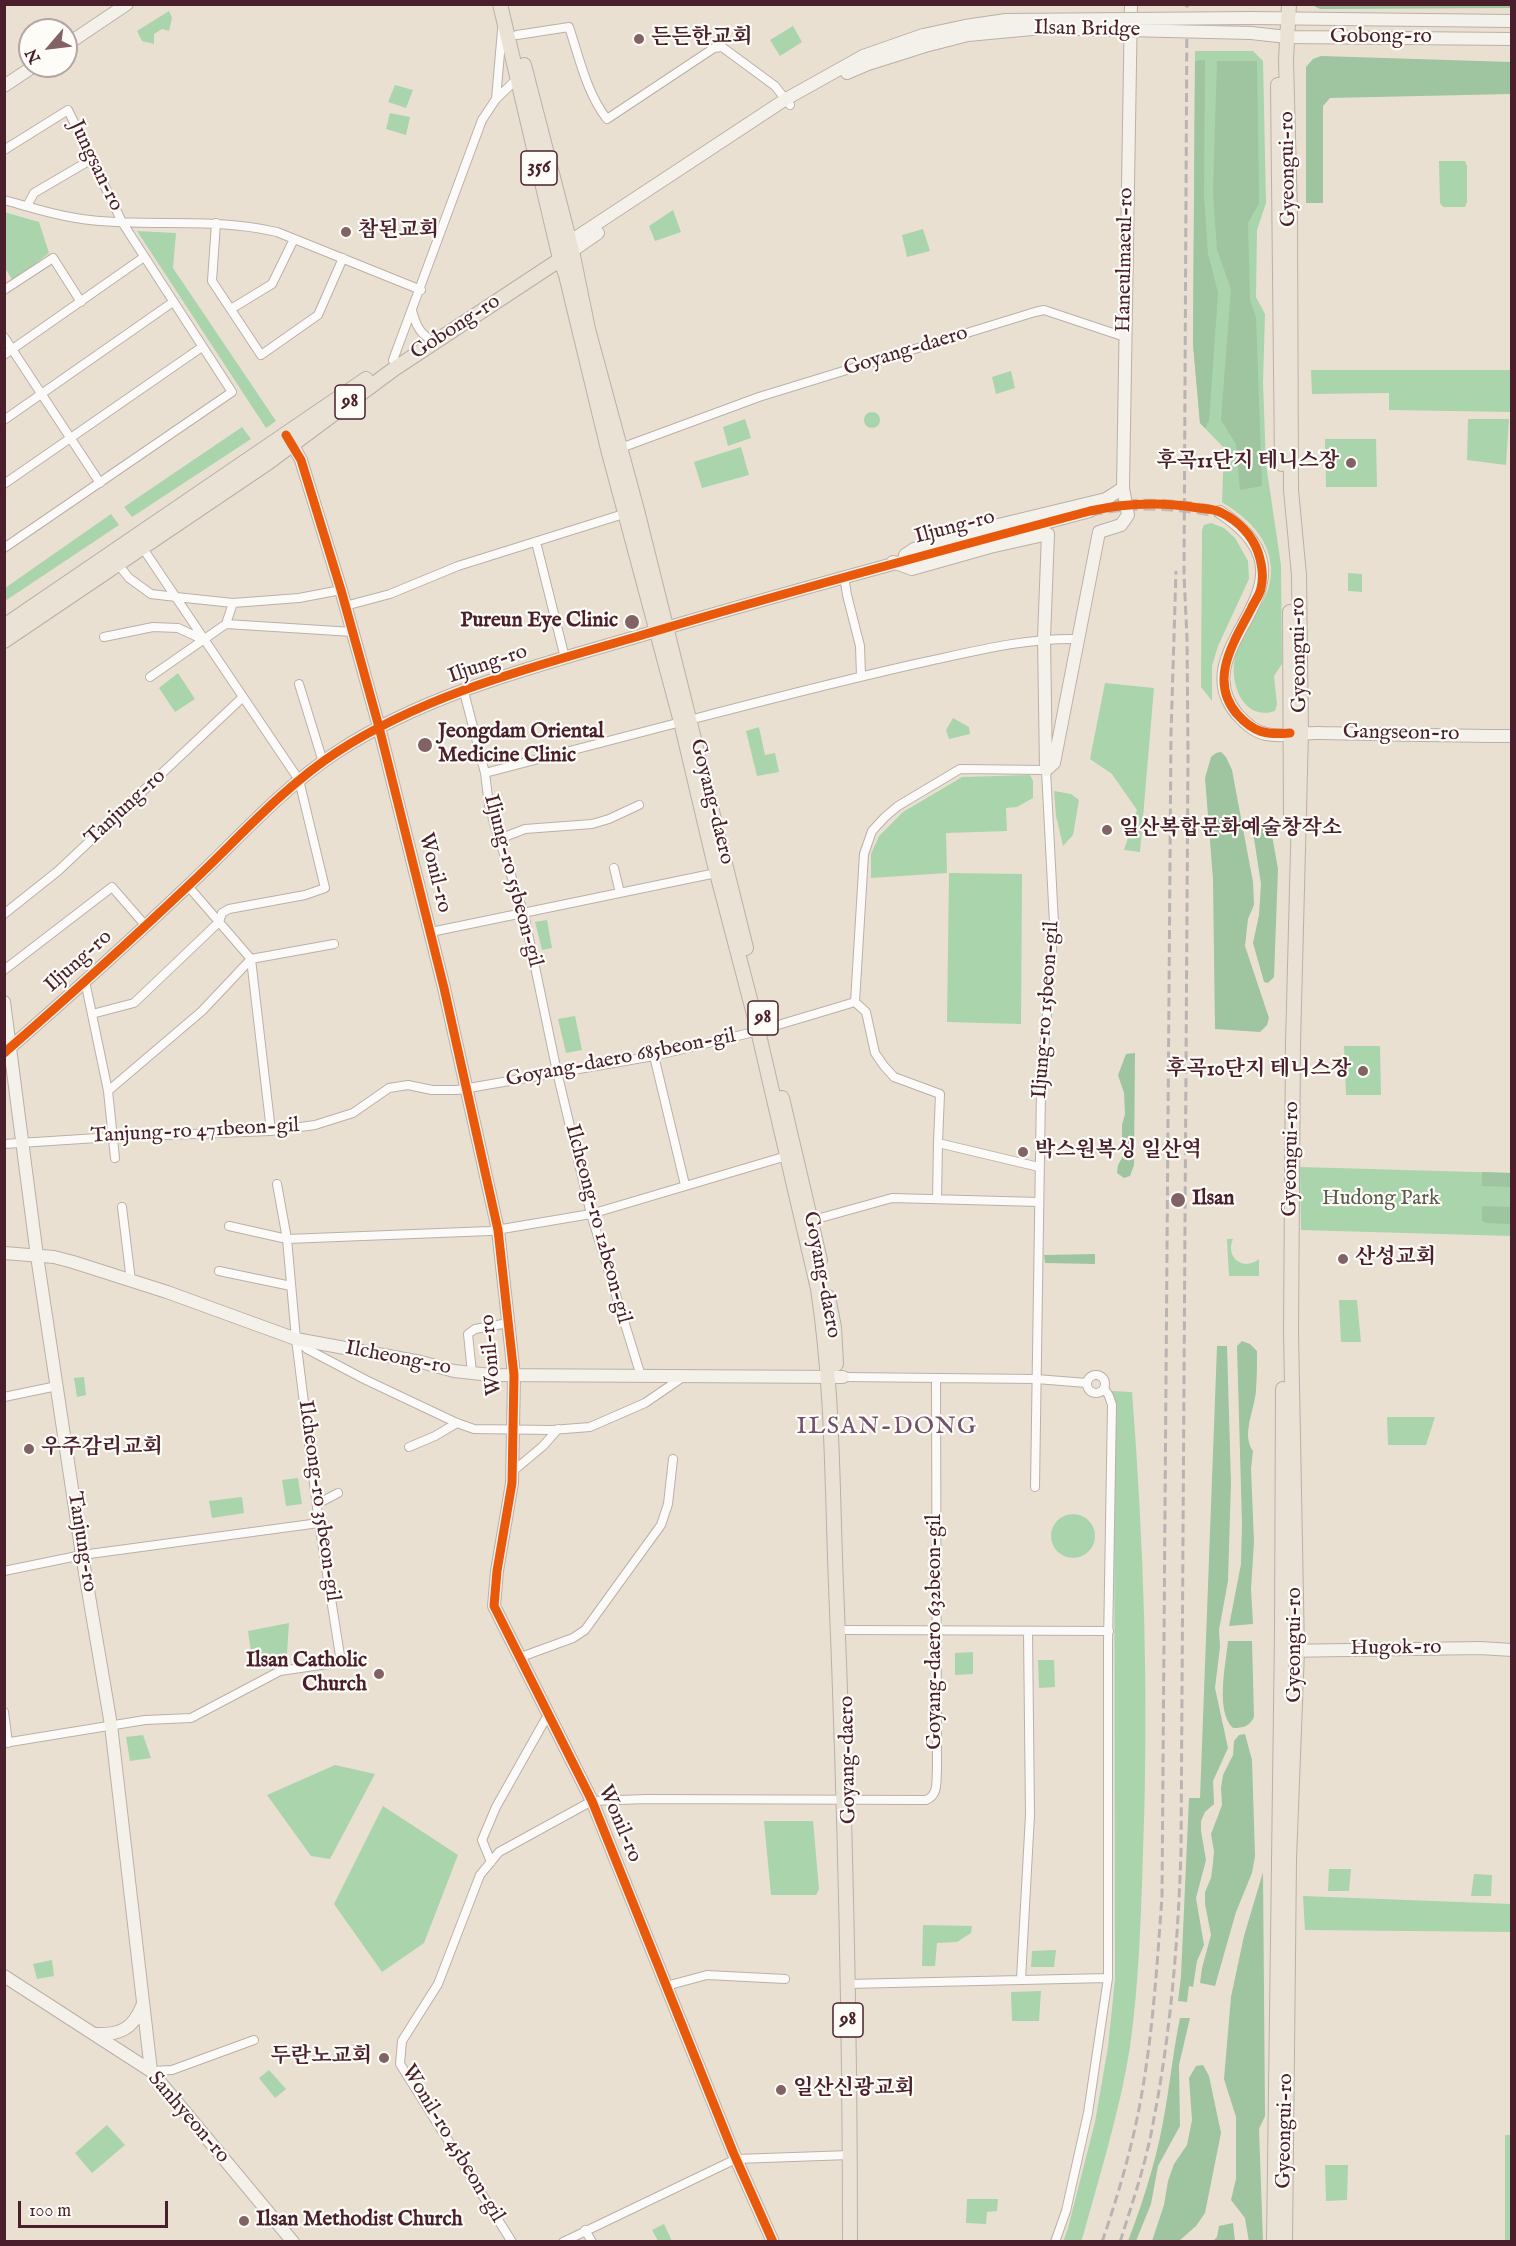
<!DOCTYPE html>
<meta charset="utf-8">
<style>
body{margin:0}
#map{position:relative;width:1516px;height:2246px;overflow:hidden;background:#eae0d2;font-family:"IM FELL English",serif}
canvas{display:block}
.frame{position:absolute;inset:0;border:6px solid #4a1f2b;pointer-events:none}
.north{position:absolute;left:18px;top:18px;width:60px;height:60px;box-sizing:border-box;background:#fdfcf7;border:2px solid #b5a4a5;border-radius:50%;rotate:242deg;font-size:16px;font-weight:700;line-height:24px;text-align:center;color:#4a1f2b}
.north::after{content:'';display:block;margin:auto;width:21px;height:27px;background:#826365;clip-path:polygon(50% 0,100% 100%,50% 72%,0 100%)}
.scale{position:absolute;left:18px;top:2201px;width:150px;height:27px;box-sizing:border-box;border:3px solid #4a1f2b;border-top:0;padding-left:8px;font-size:18px;line-height:21px;white-space:nowrap;color:#4a1f2b;-webkit-text-stroke:4px #fdfcf7;paint-order:stroke}
</style>
<div id="map">
<canvas width="1516" height="2246"></canvas>
<div class="frame"></div>
<div class="north">N</div>
<div class="scale">100 m</div>
</div>
<script>
const ctx = document.querySelector('canvas').getContext('2d');
ctx.lineJoin = 'round';
function paint(path, color) { ctx.fillStyle = color; ctx.fill(path, 'evenodd'); }
function trace(path, color, width, dash) { ctx.strokeStyle = color; ctx.lineWidth = width; ctx.lineCap = dash ? 'butt' : 'round'; ctx.setLineDash(dash || []); ctx.stroke(path); }
function drawText(font, color, halo, rows, align = 'center') {
  ctx.font = font + ' "IM FELL English","Noto Serif KR",serif'; ctx.lineWidth = 4.5; ctx.setLineDash([]); ctx.textBaseline = 'middle'; ctx.strokeStyle = halo; ctx.fillStyle = color; for (const [text, x, y, turn = 0] of rows) {
    ctx.save(); ctx.translate(x, y); ctx.rotate((+turn || 0) * Math.PI / 180); ctx.textAlign = isNaN(turn) ? turn : align; if (halo) ctx.strokeText(text, 0, 0); ctx.fillText(text, 0, 0); ctx.restore();
  }
}
const green = new Path2D(`
 M169 11 172 18 169 31 162 29 154 34V44L142 41 137 31Z
 M793 26 802 42 780 56 770 40Z
 M1195 51H1253L1263 61 1266 203 1257 230 1256 297 1265 314 1263 383 1266 464 1281 565 1282 664 1274 676 1277 704 1275 711C1245 721 1231 688 1234 662 1239 627 1278 599 1270 560 1265 533 1244 516 1222 502L1224 448 1200 423 1193 344Z
 M395 85 413 90 406 108 388 102Z
 M390 113 410 117 406 135 386 129Z
 M1439 161H1465L1467 166V202L1465 207H1443L1440 203Z
 M673 210 681 232 655 241 649 226Z
 M4 212 39 222 49 253 13 281 5 268Z
 M923 229 930 251 907 257 902 235Z
 M137 231 176 233 173 268 276 421 266 428Z
 M1311 370H1511V412L1389 410V393L1312 394Z
 M1011 371 1015 388 996 394 992 377Z
 M864 420a8 8 0 1 1 16 0a8 8 0 1 1-16 0Z
 M745 419 751 438 728 446 723 427Z
 M1468 419H1509L1506 465 1467 460Z
 M242 427 251 439 132 517 124 507Z
 M1325 439H1376L1377 487H1326Z
 M741 447 749 475 702 488 694 462Z
 M111 514 119 525 5 601V588Z
 M1211 523 1224 528 1235 538 1248 561 1249 579 1218 646 1212 666V701L1201 687 1202 530 1204 525Z
 M1348 573 1362 574V592L1348 591Z
 M178 673 195 699 175 712 159 688Z
 M1105 683 1154 688 1140 852 1124 850 1137 810 1112 774 1090 759Z
 M953 718 969 727 970 734 949 739 946 730Z
 M759 727 765 755 775 753 779 772 757 776 746 731Z
 M1030 775 1033 781V798L1017 807 1006 808 1007 831 946 833 947 873 871 878V854L879 836 903 812 962 777Z
 M1054 791 1071 794 1079 800 1073 835 1063 846 1056 816Z
 M949 873 1022 874 1021 1024 947 1022Z
 M547 920 552 948 542 950 535 922Z
 M575 1016 582 1050 566 1053 558 1019Z
 M1344 1046H1380L1381 1095H1346Z
 M1300 1167 1511 1173V1236L1301 1230Z
 M1227 1239H1233C1225 1257 1243 1272 1259 1259V1276H1229Z
 M1339 1300H1357L1361 1342H1341Z
 M84 1377 86 1395 77 1397 74 1378Z
 M1112 1391 1132 1392C1144 1545 1149 1699 1143 1853 1141 1918 1139 1983 1130 2047 1120 2111 1100 2174 1083 2236L1081 2241 1063 2242 1068 2228 1095 2122 1108 2047 1115 1979 1114 1405Z
 M1387 1417H1435L1426 1445H1388Z
 M298 1478 302 1504 286 1506 282 1480Z
 M242 1497 244 1513 212 1518 209 1501Z
 M1051 1536a22 22 0 1 1 44 0a22 22 0 1 1-44 0Z
 M289 1623 287 1654 253 1666 248 1631Z
 M973 1652V1674L955 1675V1653Z
 M1038 1660H1054L1055 1687 1039 1688Z
 M143 1735 151 1758 130 1761 126 1737Z
 M335 1765 375 1774 330 1859 311 1856 267 1795Z
 M383 1806 458 1855 424 1943 382 1972 334 1904Z
 M764 1821H813L819 1889 816 1895H771Z
 M1329 1869H1351L1349 1891H1328Z
 M1474 1874 1492 1875 1491 1896H1471Z
 M1303 1896 1511 1904V1932L1305 1930Z
 M923 1925 972 1926 971 1933 957 1942 937 1943 935 1966H922Z
 M1056 1950 1054 1967H1031L1032 1951Z
 M52 1960 54 1976 37 1979 33 1964Z
 M1041 1991 1039 2021H1012L1011 1992Z
 M269 2070 286 2089 275 2098 259 2078Z
 M107 2125 125 2145 92 2173 75 2153Z
 M1505 2135H1511V2241H1505Z
 M1325 2165H1348L1347 2200 1326 2201Z
 M967 2199H998L997 2211 987 2212 986 2224 966 2223Z
 M664 2224 672 2241H658L652 2230Z`);
const forest = new Path2D(`
 M1511 4V8L1320 9 1312 5Z
 M1321 56 1511 62V94L1330 98 1323 106V203H1306V67L1313 59Z
 M1205 60 1204 196 1208 254 1218 293 1209 421 1205 428 1200 423 1193 344 1195 61Z
 M1217 61H1257L1259 203 1248 223 1250 300 1256 318 1262 486 1240 490 1236 444 1221 420 1231 289 1217 250 1213 193Z
 M1221 752 1226 757 1232 770 1253 882 1254 905 1248 919 1245 946 1269 1018 1267 1025 1260 1032 1215 1029 1213 879 1205 778 1211 757 1216 753Z
 M1259 821 1270 824 1278 869 1274 977 1268 983 1264 982 1253 943 1259 915 1261 884 1253 832 1255 824Z
 M1135 1053 1134 1165 1130 1176 1124 1178 1117 1173 1118 1165 1122 1158V1125L1125 1114 1124 1093 1118 1075 1126 1054Z
 M1482 1172 1511 1173V1187L1482 1186Z
 M1482 1206 1511 1207V1224L1486 1223 1482 1221Z
 M1095 1254V1264L1045 1263 1044 1255Z
 M1242 1341 1250 1344 1257 1351C1257 1364 1257 1377 1256 1390 1255 1409 1241 1434 1253 1451L1251 1469 1254 1542 1251 1589 1253 1624 1229 1626 1241 1564 1242 1524 1237 1346Z
 M1217 1346H1227L1231 1483 1228 1581 1219 1630 1220 1647 1215 1688 1228 1748 1213 1781 1214 1804 1205 1812 1201 1821V1831L1206 1860 1196 1898 1204 1945 1197 1961 1193 1987 1189 1986 1187 2002 1178 2001 1181 1976 1189 1798H1200Z
 M1228 1641H1252L1254 1717C1250 1726 1243 1728 1233 1728 1215 1711 1226 1664 1228 1641Z
 M1245 1734 1252 1760 1255 1856 1252 1873 1236 1912 1215 1986 1200 1983 1202 1968 1211 1935 1205 1904V1892L1211 1878 1213 1863 1214 1851 1211 1834 1222 1805 1221 1788 1223 1775 1233 1755 1234 1741 1239 1735Z
 M1263 1872 1265 2116 1259 2129 1263 2241 1249 2242 1245 2218 1231 2200 1236 2179V2117L1224 2079 1231 1997 1244 1936Z
 M1180 2018H1190L1179 2065 1180 2126 1158 2166 1151 2204 1136 2241H1128C1145 2197 1159 2151 1166 2105 1171 2075 1174 2047 1180 2018Z
 M1203 2065 1209 2076 1221 2133 1205 2213 1196 2226 1179 2241H1152L1164 2205 1168 2181 1174 2164 1187 2145 1192 2120 1189 2078 1196 2066Z
 M1233 2223 1235 2241H1213L1217 2237 1219 2226Z`);
const secondaryTunnel = new Path2D(`
 M1090 511C1133 501 1176 504 1220 512`);
const street = new Path2D(`
 M517 35 569 27C579 57 587 94 607 119L714 48 722 47 775 86 790 105
 M496 99 502 30
 M4 150 68 110 122 222 232 392 4 548
 M4 200C33 208 61 217 90 220 152 227 215 217 277 232L421 290
 M27 206 34 193 92 159
 M216 223 212 281 261 355 318 315 343 258
 M4 290 53 258 81 302
 M231 309 272 284 294 239
 M412 311C415 321 418 331 427 337
 M4 337 100 483
 M4 355 144 257
 M393 360 482 120 496 99 520 76
 M4 420 173 302
 M618 449 759 397 1035 312 1044 310 1125 337
 M4 484 202 347
 M536 542 565 658
 M117 563 129 578 151 594 176 597 233 603 299 598 341 590
 M844 576 847 595 860 646 861 676
 M345 606 390 594 458 566 630 512
 M226 624 233 603
 M104 637 153 627 178 628 204 640
 M150 677 226 624 353 632
 M299 684 323 762
 M464 692 485 773 489 805 498 836 524 914 557 1072 591 1214 641 1376
 M697 718C774 698 851 678 929 661 979 650 1027 638 1078 639
 M485 773 681 722
 M499 839 525 829 592 824 609 819 639 805
 M614 868 620 893
 M188 886 251 959 271 1131
 M4 914 58 871 243 697
 M431 932 721 872
 M4 970 112 887 145 925
 M85 981 108 1091 115 1158
 M855 1002 864 854 872 831 885 817 898 806 960 769 1046 770 1054 923 1041 1090 1035 1487
 M855 1002 866 1012 875 1053 884 1066 894 1077 940 1094 938 1143
 M92 1014 134 1003 219 922 222 913 229 909 305 895 325 888 299 780 142 547
 M654 1056 685 1185
 M108 1091 202 1011 251 959 334 944
 M4 1144 113 1137 271 1131 315 1125 353 1113 389 1088 408 1085 432 1090H457L654 1056 758 1031 855 1002
 M937 1199 938 1143 1039 1167
 M122 1207 131 1281
 M806 1222 892 1198 1039 1202
 M229 1226 287 1239 490 1231 591 1214 790 1155
 M219 1271 291 1286
 M296 1340 307 1349 366 1380 457 1423 474 1429 552 1430 590 1427 645 1403 683 1377
 M472 1373 468 1334 475 1329 508 1323
 M1087 1384a9 9 0 1 1 18 0a9 9 0 1 1-18 0Z
 M843 1377 1036 1379 1087 1383
 M4 1397 57 1386
 M409 1447 435 1436 457 1423
 M512 1472 543 1446 558 1429
 M317 1504 338 1493
 M4 1571 82 1555 319 1523
 M846 1630 1109 1631
 M521 1657 573 1638 585 1630 661 1525 668 1504 673 1459
 M4 1712 8 1743
 M4 1743 145 1720 191 1718 280 1671 341 1662 319 1523 296 1339 287 1239 277 1184
 M491 1862 482 1840 496 1807 545 1720 550 1717
 M1021 1979 1030 1815 1028 1631
 M848 1984 1108 1978
 M666 1986 707 1975 785 1979
 M151 2071 172 2070 254 2040
 M585 2230 592 2242
 M512 2242 400 2064 402 2041 438 1984 480 1875 499 1852 592 1801 647 1799 926 1800C939 1795 936 1781 937 1768L936 1378
 M563 2242 736 2159 850 2155
 M1055 2242 1066 2211 1088 2113 1108 1978V1644L1112 1405 1109 1396 1104 1388`);
const secondary = new Path2D(`
 M1252 18 1512 21
 M1251 33 1287 37 1512 39
 M66 45 127 4
 M847 73 868 64 925 46
 M4 86 34 66
 M569 242 786 99 863 56 923 35
 M572 251 598 233
 M289 438 301 460 341 590 379 727 444 988 498 1230 514 1375 512 1483 497 1571 494 1606 592 1801 733 2152 773 2242
 M1220 512C1332 585 1179 644 1237 714 1244 722 1255 732 1266 734 1283 738 1304 732 1321 733 1384 734 1448 736 1512 736
 M905 555 914 549 965 533 1106 499 1123 488
 M893 562 912 569 990 547 1048 534 1044 638 1046 770
 M1046 770 1054 763 1099 532 1121 525 1128 515 1123 488 1131 4
 M4 1002 37 1256 82 1555 111 1725 151 2071
 M4 1053C67 998 129 942 189 885 237 840 282 788 337 752 427 693 537 666 639 636 789 591 939 551 1090 511
 M4 1253 54 1257 73 1262 167 1292 296 1339 421 1362 454 1371 491 1375 843 1377
 M1281 1651 1480 1648 1512 1650
 M4 1976 151 2071 293 2242
 M95 2034C120 2035 133 2029 142 2006`);
const primary = new Path2D(`
 M500 4 560 259 566 275 609 453 681 722 714 862 756 1022 818 1289C833 1387 832 1486 836 1585 845 1804 850 2023 850 2242
 M524 65 572 251 588 329 637 510 746 948
 M1278 85 1282 464
 M1290 612 1291 824
 M4 626 366 379
 M4 641 269 462 394 369 567 255
 M782 1098 820 1260
 M828 1297 834 1327 836 1364
 M1274 2242 1282 1632 1283 1389
 M1285 2242 1289 1860 1297 1651 1291 1332 1293 1044 1301 732 1299 575 1291 490 1290 213 1286 60 1289 4`);
const rail = new Path2D(`
 M1102 2242C1113 2210 1123 2178 1131 2145 1151 2065 1156 1979 1162 1897L1171 734 1176 571
 M1120 2242C1133 2201 1147 2160 1154 2118 1171 2030 1178 1941 1181 1851L1188 754 1187 638 1184 575 1187 4`);
const secondaryBridge = new Path2D(`
 M923 35 965 26 1006 20 1252 18
 M925 46 968 35 1043 28 1251 33`);
const cycleway = new Path2D(`
 M286 435 301 460 341 590 379 727 444 988 498 1230 514 1375 512 1483 497 1571 494 1606 592 1801 733 2152 773 2242
 M4 1053C67 998 129 942 189 885 237 840 282 788 337 752 427 693 537 666 639 636 789 591 939 551 1090 511 1125 503 1163 502 1199 508 1206 509 1215 509 1222 513 1238 521 1252 535 1258 552 1262 564 1264 576 1261 588 1260 595 1254 602 1251 609 1234 642 1208 680 1237 714 1254 733 1266 735 1290 733`);
const markers = [
 [639,39,6,"#826365"],
 [346,232,6,"#826365"],
 [1351,463,6,"#826365"],
 [632,622,8,"#826365"],
 [425,745,8,"#826365"],
 [1107,830,6,"#826365"],
 [1363,1071,6,"#826365"],
 [1023,1152,6,"#826365"],
 [1178,1200,8,"#826365"],
 [1343,1259,6,"#826365"],
 [29,1449,6,"#826365"],
 [379,1674,6,"#826365"],
 [384,2058,6,"#826365"],
 [781,2090,6,"#826365"],
 [244,2221,6,"#826365"]
];
const shields = [
 [539,168,36],
 [350,402,30],
 [763,1018,30],
 [848,2020,30]
];
const shieldNames = [
 ["356",539,168],
 ["98",350,402],
 ["98",763,1018],
 ["98",848,2020]
];
const streetNames = [
 ["Ilsan Bridge",1087,30,1],
 ["Gobong-ro",1381,38],
 ["Jungsan-ro",95,166,64],
 ["Gyeongui-ro",1289,169,-91],
 ["Haneulmaeul-ro",1126,260,-89],
 ["Gobong-ro",456,328,-33],
 ["Goyang-daero",906,352,-17],
 ["Iljung-ro",955,528,-15],
 ["Gyeongui-ro",1300,655,-91],
 ["Iljung-ro",488,665,-19],
 ["Gangseon-ro",1401,734,1],
 ["Goyang-daero",711,802,76],
 ["Tanjung-ro",126,808,-43],
 ["Wonil-ro",434,873,76],
 ["Iljung-ro 55beon-gil",512,881,75],
 ["Iljung-ro",79,962,-42],
 ["Iljung-ro 15beon-gil",1047,1010,-86],
 ["Goyang-daero 685beon-gil",621,1059,-11],
 ["Tanjung-ro 471beon-gil",195,1132,-3],
 ["Gyeongui-ro",1292,1159,-89],
 ["Ilcheong-ro 12beon-gil",597,1224,75],
 ["Goyang-daero",821,1275,79],
 ["Wonil-ro",492,1355,-95],
 ["Ilcheong-ro",398,1359,11],
 ["Ilcheong-ro 35beon-gil",318,1501,82],
 ["Tanjung-ro",81,1542,81],
 ["Goyang-daero 632beon-gil",936,1632,-90],
 ["Gyeongui-ro",1296,1645,-90],
 ["Hugok-ro",1396,1649,-1],
 ["Goyang-daero",849,1760,-91],
 ["Wonil-ro",619,1824,67],
 ["Sanhyeon-ro",188,2118,49],
 ["Gyeongui-ro",1286,2131,-89],
 ["Wonil-ro 45beon-gil",452,2144,59]
];
const poiNames = [
 ["든든한교회",651,39],
 ["참된교회",358,232],
 ["후곡11단지 테니스장",1339,463,"right"],
 ["Pureun Eye Clinic",618,622,"right"],
 ["Jeongdam Oriental",438,733],
 ["Medicine Clinic",438,757],
 ["일산복합문화예술창작소",1119,830],
 ["후곡10단지 테니스장",1351,1071,"right"],
 ["박스원복싱 일산역",1035,1152],
 ["Ilsan",1192,1200],
 ["산성교회",1355,1259],
 ["우주감리교회",41,1449],
 ["Ilsan Catholic",367,1662,"right"],
 ["Church",367,1686,"right"],
 ["두란노교회",372,2058,"right"],
 ["일산신광교회",793,2090],
 ["Ilsan Methodist Church",256,2221]
];
const parkNames = [
 ["Hudong Park",1381,1200]
];
const quarterNames = [
 ["ILSAN-DONG",887,1428]
];
paint(green, '#aad4ac');
paint(forest, '#9ec4a0');
trace(secondaryTunnel, '#cab9b1', 12, [12, 6]);
trace(street, '#bab0a8', 10);
trace(secondary, '#bab0a8', 14);
trace(primary, '#bab0a8', 16);
trace(street, '#fcfaf8', 8);
trace(secondary, '#f4f0ea', 12);
trace(primary, '#e9e2d5', 14);
trace(rail, '#bab3b3', 3, [9, 4.5]);
trace(secondaryBridge, '#bab0a8', 14, []);
trace(secondaryBridge, '#f4f0ea', 12);
trace(cycleway, '#e8590c', 9);
for (const [x, y, r, color] of markers) { const dot = new Path2D(); dot.arc(x, y, r, 0, 2 * Math.PI); ctx.fillStyle = color; ctx.fill(dot); trace(dot, '#fdfcf7', 2); }
for (const [x, y, w] of shields) { const box = new Path2D(); box.roundRect(x - w / 2, y - 17, w, 34, 4.5); ctx.fillStyle = '#fdfcf7'; ctx.fill(box); trace(box, '#4a1f2b', 1.5); }
drawText('bold 20px', '#4a1f2b', null, shieldNames);
drawText('21px', '#4a1f2b', '#fdfcf7', streetNames);
drawText('bold 21px', '#4a1f2b', '#fdfcf7', poiNames, 'left');
drawText('21px', '#595b4d', '#fdfcf7', parkNames);
ctx.letterSpacing = '1.5px';
drawText('24px', '#72506c', '#fdfcf7', quarterNames);
ctx.letterSpacing = '0px';
</script>
